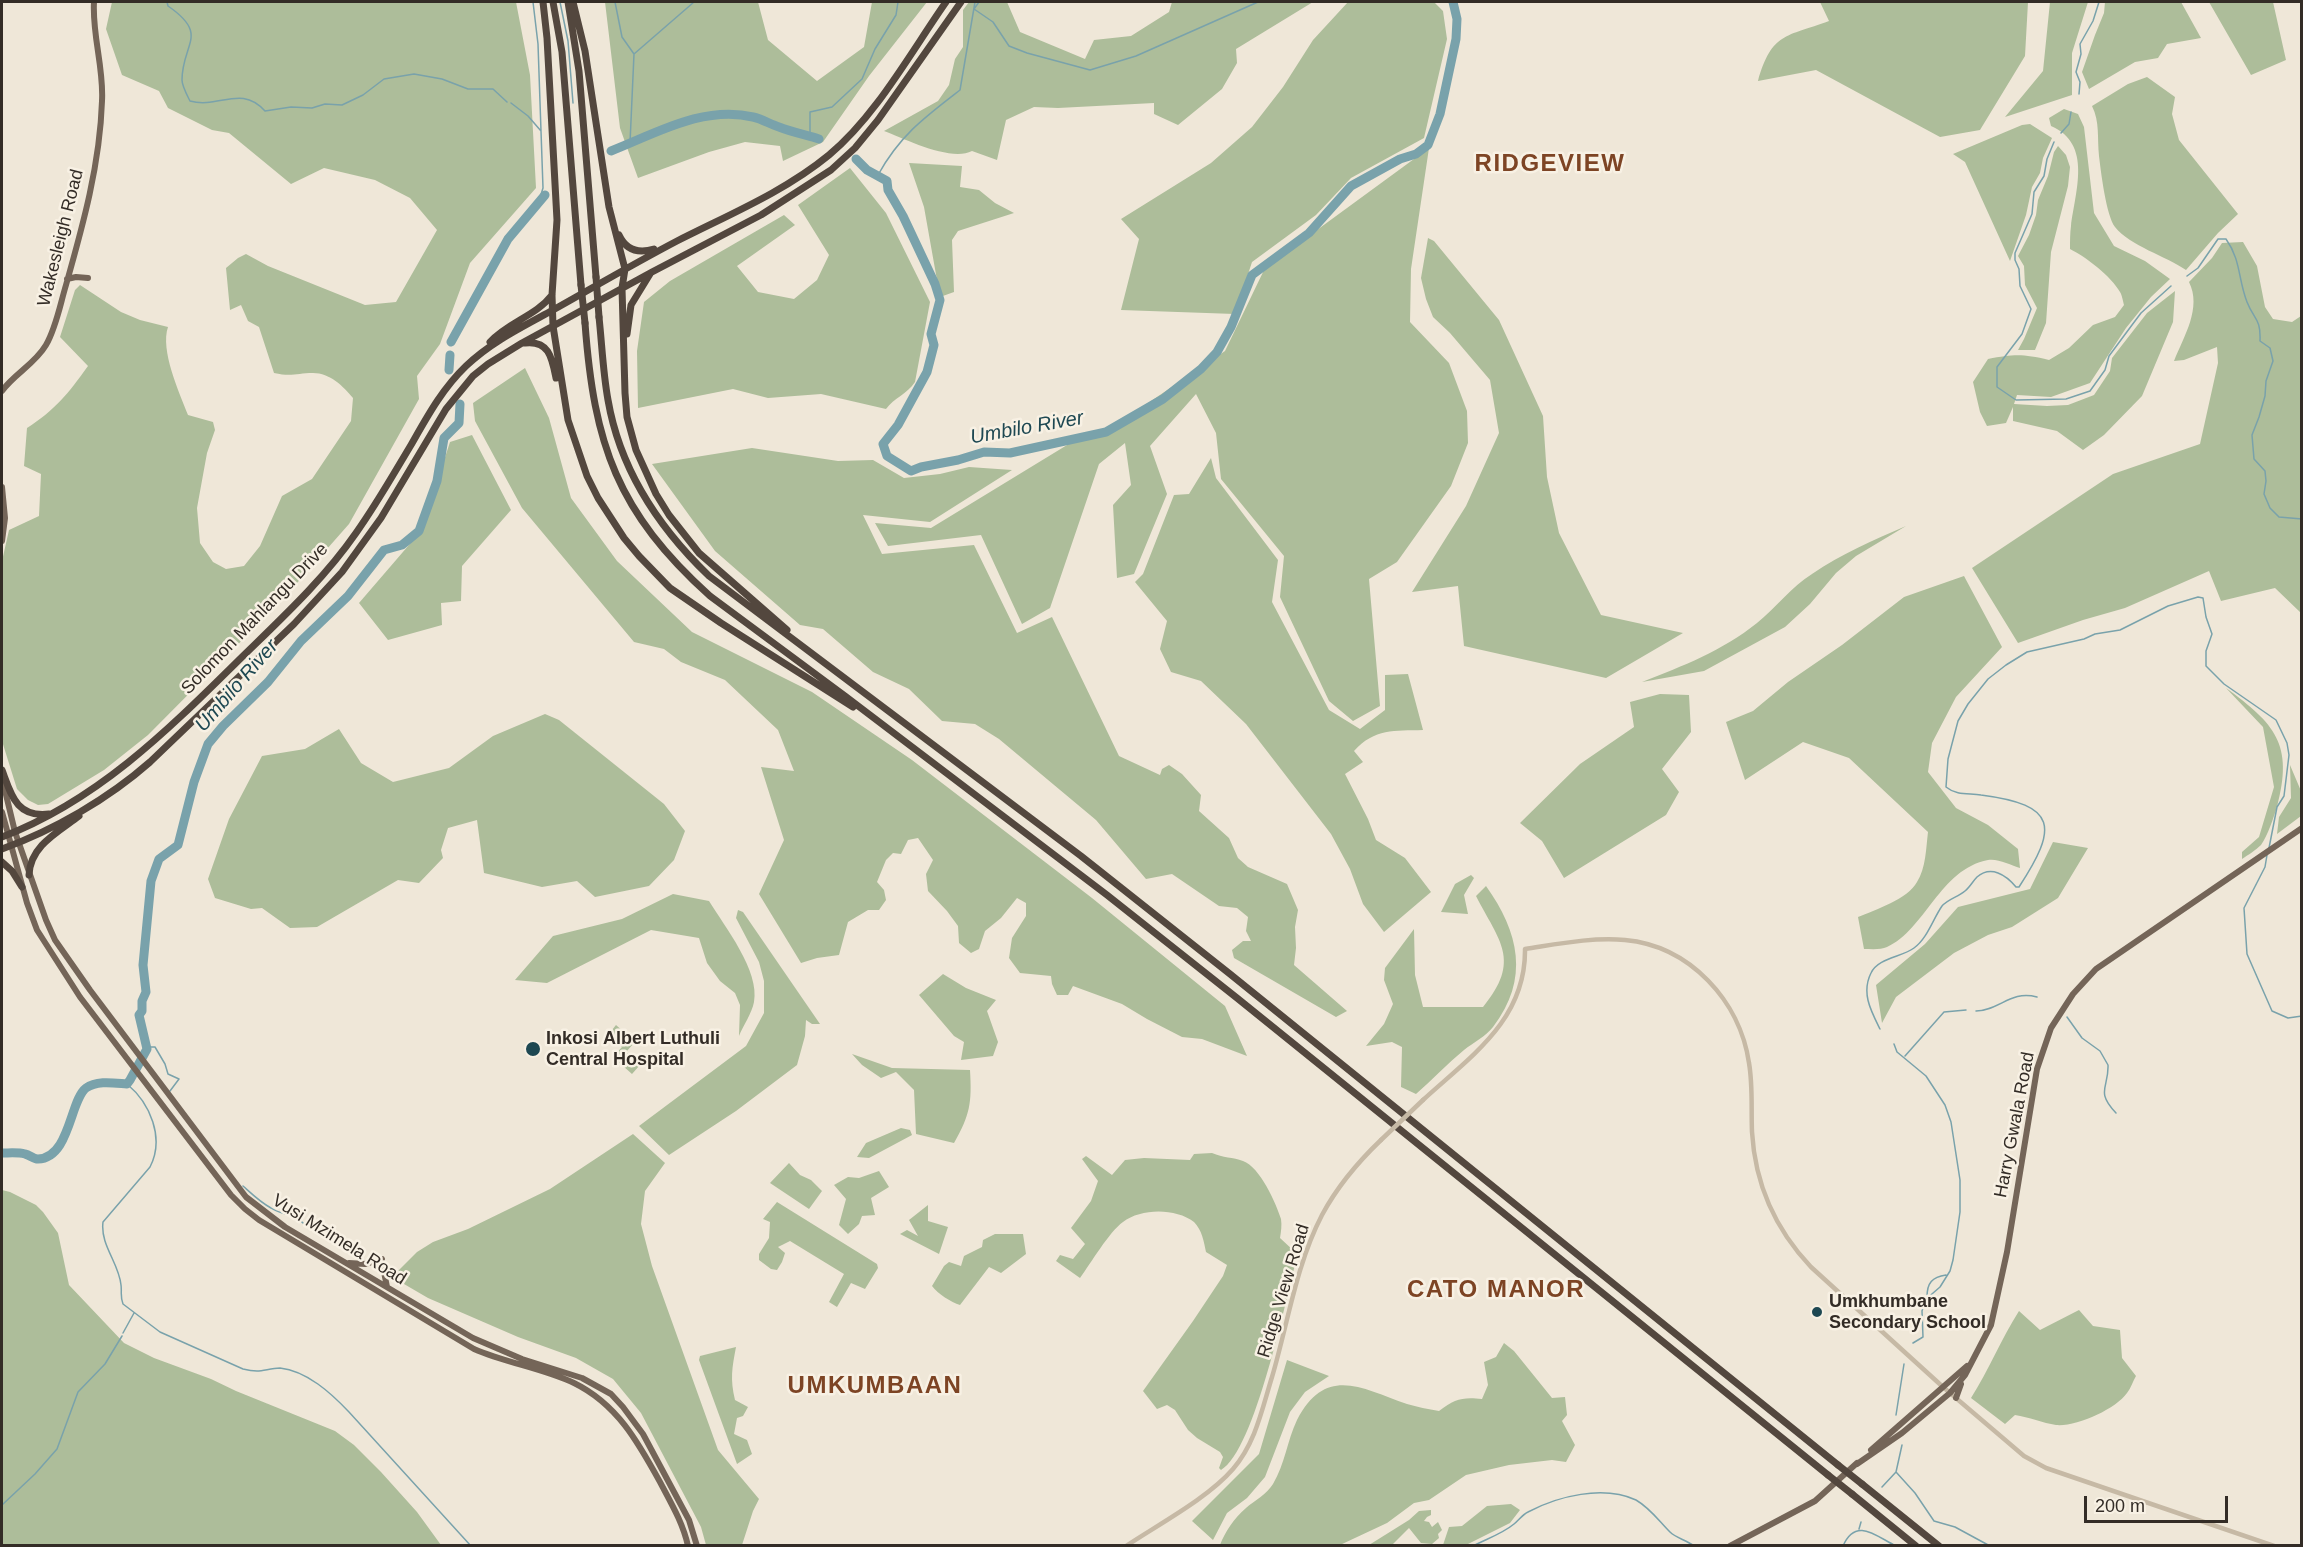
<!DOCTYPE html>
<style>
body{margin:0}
#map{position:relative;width:2303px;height:1547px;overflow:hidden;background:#efe7d8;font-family:Arial,sans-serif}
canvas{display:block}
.frame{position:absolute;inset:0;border:3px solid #332c26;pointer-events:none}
.scale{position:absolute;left:2084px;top:1496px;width:144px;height:27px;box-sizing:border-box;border:3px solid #332c26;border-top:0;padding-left:8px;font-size:18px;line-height:21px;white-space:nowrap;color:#332c26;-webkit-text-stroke:4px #f8f1e4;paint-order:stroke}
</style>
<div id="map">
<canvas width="2303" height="1547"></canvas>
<div class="frame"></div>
<div class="scale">200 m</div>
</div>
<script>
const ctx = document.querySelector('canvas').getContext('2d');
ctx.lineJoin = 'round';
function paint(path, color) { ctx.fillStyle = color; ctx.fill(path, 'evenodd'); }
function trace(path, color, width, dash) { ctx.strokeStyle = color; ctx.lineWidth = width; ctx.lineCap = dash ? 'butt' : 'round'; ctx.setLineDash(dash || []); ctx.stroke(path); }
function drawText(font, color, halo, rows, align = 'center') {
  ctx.font = font + ' Arial,sans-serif'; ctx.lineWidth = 5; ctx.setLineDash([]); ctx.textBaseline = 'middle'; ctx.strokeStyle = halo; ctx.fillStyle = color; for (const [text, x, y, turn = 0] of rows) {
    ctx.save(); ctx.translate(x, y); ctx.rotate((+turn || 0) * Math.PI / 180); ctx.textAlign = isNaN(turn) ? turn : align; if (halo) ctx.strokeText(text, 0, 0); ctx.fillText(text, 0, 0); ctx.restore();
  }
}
const green = new Path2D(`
 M112 2H516L530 75 536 188 470 263 440 344 417 376 419 399 349 524 282 600 148 735 104 770 48 804 38 805 28 800 17 789 2 741V561L9 530 39 516 41 474 24 466 27 428C55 410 68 394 88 366L60 337 75 290 80 285 121 312 140 320 168 327C160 350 179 392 188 415L213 422 215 430 207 453 197 508 200 543 213 562 226 569 244 566 260 546 282 496 312 479 351 421 353 398C343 386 330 373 313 373 297 373 292 377 274 373L259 327 248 321 241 305 230 310 226 268 238 258 246 254 268 266 365 305 396 302 437 230 410 198 375 180 324 168 291 184 229 133 212 130 168 108 159 91 122 75 106 29Z
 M605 2H758L768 40 817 81 864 47 872 2H927L869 76 823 142 783 161 780 146 745 142 709 152 638 178 620 128Z
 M969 2H1007L1020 32 1085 59 1094 40 1131 36 1169 12 1172 2H1313L1236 49 1237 63 1222 89 1178 125 1154 114V103L1058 108 1034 107 1006 120 997 160 972 151C951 162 905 139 884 131L938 101 949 85 955 59 963 47V10Z
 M1348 2H1434L1443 11 1447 39 1424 138 1351 178 1316 215 1252 262 1235 314 1121 310 1139 239 1121 219 1211 163 1252 127 1283 87 1313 40Z
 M1820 2H2028L2025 56 1980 130 1940 137 1816 70 1758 81C1772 32 1786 37 1829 21Z
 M2050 2H2088L2072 53V95L2005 117 2043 71Z
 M2105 2H2181L2201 38 2167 44 2158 58 2135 62 2089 89 2082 72 2095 35 2104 13Z
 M2209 2H2273L2286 60 2251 75Z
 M2147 77 2175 97 2172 114 2179 140 2238 214 2218 233 2186 270C2166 256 2130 246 2115 227 2106 215 2101 172 2099 156 2097 138 2100 122 2092 106L2128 84Z
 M2064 109 2078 114 2084 127 2094 213 2114 246 2145 261 2170 279 2151 297 2126 328 2090 383 2051 397 2017 395 2014 404 2047 406 2068 405 2094 395 2110 371 2112 358 2147 313 2175 291 2173 322 2142 396 2104 435 2083 450 2057 431 2013 421V407L2006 423 1987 426 1980 412 1973 382 1988 359C2015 354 2023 354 2049 360L2069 348 2093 325 2115 317 2124 305C2123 301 2122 295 2120 292 2111 276 2086 257 2070 249 2070 241 2070 233 2071 226 2075 192 2093 144 2051 126L2049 118Z
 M2030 124 2052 138 2043 158 2040 173 2032 187 2026 215 2010 261 1965 162 1953 154 2022 125Z
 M2058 146 2066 155 2070 167 2068 186 2051 252 2046 323 2035 350H2018L2024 339 2037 308 2025 285 2024 266 2018 256 2029 235 2036 215 2038 200 2048 176 2054 152Z
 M1429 148 1411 269 1410 322 1449 363 1467 411 1468 443 1451 486 1397 562 1369 579 1380 706 1353 721 1329 701 1280 597 1284 556 1221 479 1216 433 1196 394 1150 446 1167 494 1134 574 1117 578 1113 505 1131 485 1125 443 1099 464 1050 608 1022 624 981 535 888 546 875 523 931 528 1072 442 1114 426 1225 351 1265 268Z
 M909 163 962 166 960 187 979 190 995 203 1014 213 958 231 952 240 954 292 940 297 924 207Z
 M850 168 886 213 930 302 915 382C907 394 894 398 886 409L821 394 768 398 733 389 638 408 637 351 644 302 670 281 784 215 795 225 737 266 758 292 794 299 817 280 829 255 798 205Z
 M1428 238 1434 241 1499 320 1543 416 1547 477 1559 533 1601 615 1683 633 1606 678 1464 646 1458 586 1412 592 1466 506 1499 433 1490 380 1450 333 1433 317 1426 299 1421 278Z
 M2243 242 2257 266 2265 307 2273 319 2292 322 2301 316V613L2275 588 2221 601 2209 571 2125 608 2083 620 2018 643 1972 568 2113 474 2200 444 2218 363 2217 347 2184 360 2174 361C2184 336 2202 308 2189 282L2212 258 2222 243Z
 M525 368 549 418 571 498 617 561 692 632 812 692 912 760 1092 898 1225 1006 1247 1056 1202 1039 1182 1037 1147 1019 1122 1004 1073 986 1068 995H1057L1052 984 1051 976 1020 973 1009 958 1012 938 1026 916V903L1017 898 1001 918 985 931 979 949 971 953 959 943 958 926 947 911 928 891 926 874 933 860 918 838 908 840 901 854 893 853 886 860 877 882 884 890 886 900 879 910H868L848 922 839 955 817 958 801 963 759 894 784 840 761 767 794 771 778 730 725 680 681 662 664 649 634 642 522 508 475 421 473 403Z
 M472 435 511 510 462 566 461 601 441 603 442 625 388 640 359 603 421 531 450 442Z
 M752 448 838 461 873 460 904 478 940 474 969 467 1012 470 930 522 863 515 882 554 974 545 1017 633 1052 617 1119 756 1160 775 1162 769 1169 765 1182 774 1201 795 1199 811 1229 838 1238 858 1248 867 1287 884 1298 910 1295 927 1296 948 1294 965 1347 1011 1336 1017 1234 958 1232 950 1243 941H1251L1246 931 1248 917 1237 908 1219 906 1172 874 1146 879 1096 820 999 739 975 724 942 721 909 689 873 672 823 629 800 625 715 551 652 464Z
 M1211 458 1216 478 1278 560 1272 602 1329 710 1360 729 1385 710V675L1408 674 1423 730C1394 731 1375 728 1354 751L1363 762 1345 774 1368 819 1376 840 1405 858 1431 892 1384 932 1363 904 1350 869 1331 834 1246 724 1201 681 1171 672 1160 649 1167 621 1135 582 1143 574 1174 495 1189 494Z
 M1906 526 1856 556 1836 573 1810 604 1785 627 1704 671 1642 682C1683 666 1722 651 1757 623 1776 608 1791 587 1812 574 1841 554 1874 540 1906 526Z
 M1964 576 2002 647 1956 697 1932 743 1928 772 1956 808 1988 825 2018 849 2020 868C2011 865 1997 858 1988 860 1940 869 1925 930 1887 947 1881 950 1871 949 1864 949L1858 917C1875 910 1908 899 1917 882 1926 868 1926 848 1928 832L1849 758 1803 742 1745 780 1726 722 1753 711 1788 682 1842 645 1904 597Z
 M2226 688C2275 724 2294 744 2277 807 2273 819 2268 835 2261 845 2256 850 2248 855 2242 859V852L2259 837 2274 787 2263 727Z
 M1660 694 1689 695 1691 732 1662 769 1679 792 1666 815 1564 878 1542 841 1520 823 1580 764 1634 727 1630 702Z
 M545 714 559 720 664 804 685 831 674 860 649 886 595 897 577 881 542 887 484 873 477 820 448 828 441 850 443 858 419 883 398 880 317 927 290 928 262 908 251 909 215 898 208 879 229 819 262 756 305 749 339 729 361 763 393 782 449 768 493 736Z
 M2290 765 2301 791V816L2277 834 2279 817 2291 798Z
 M2053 842 2088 848 2058 898 2012 927 1988 935 1954 953 1896 997 1882 1023 1876 985 1925 944 1958 907 2030 889Z
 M1471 875 1474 878 1464 895 1468 914 1441 912 1455 884Z
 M1486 886C1519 932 1530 979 1493 1027 1486 1036 1473 1043 1464 1050 1447 1064 1432 1080 1416 1094L1401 1087 1402 1047 1392 1042 1366 1046 1384 1024 1393 1004 1384 980 1385 968 1414 929 1415 975 1423 1007H1483C1522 960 1499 941 1476 896Z
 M673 894 709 901C725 927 760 971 754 1002 752 1013 743 1026 739 1036L740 1005 735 993 720 981 707 963 699 938 651 930 547 983 515 980 553 936 622 919Z
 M738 910 743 912 820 1024H812L806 1020 805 1036 797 1065 736 1111 669 1155 639 1126 746 1046 764 1013V981L759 962 736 918Z
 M943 974 966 988 996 1000 987 1011 998 1042 993 1056 961 1060 964 1042 954 1036 919 995Z
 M616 1025 635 1042 626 1052 640 1065 632 1074 613 1057 622 1047 608 1035Z
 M852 1054 892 1068 970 1070C972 1103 970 1115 954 1143L916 1134 914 1090 896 1072 881 1078 862 1065Z
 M901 1128 910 1130 912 1135 869 1158 857 1157 866 1143Z
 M633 1134 665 1163 645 1191 641 1224 652 1266 718 1450 759 1499 753 1511 742 1545H706L701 1527 641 1413 613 1379 576 1358 518 1337 428 1298 392 1277 417 1252 433 1242 468 1229 550 1189Z
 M1212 1153C1223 1158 1233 1157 1243 1161 1260 1167 1276 1203 1281 1219 1282 1225 1281 1232 1280 1238L1294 1251 1297 1257C1286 1298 1255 1451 1221 1470L1219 1468 1223 1457 1220 1452 1197 1438 1188 1430 1175 1410 1167 1405 1157 1409 1143 1391 1193 1321 1223 1276 1227 1265 1206 1252C1204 1242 1202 1230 1194 1222 1176 1208 1141 1208 1123 1222 1109 1232 1091 1263 1080 1278L1056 1261 1060 1255 1073 1259 1085 1244 1071 1228 1091 1201 1098 1181 1082 1159 1086 1156 1112 1175 1125 1160 1144 1158 1190 1160 1194 1154Z
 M789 1163 800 1175 811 1180 822 1191 809 1209 770 1183Z
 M879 1171 889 1187 871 1198 875 1215 862 1216 859 1224 848 1234 839 1225 846 1199 834 1185 848 1177 859 1178Z
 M2 1190 10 1192 36 1205 43 1212 58 1233 69 1285 124 1343 154 1358 211 1379 236 1391 335 1431 354 1445 381 1472 417 1512 441 1545H2Z
 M777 1202 877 1264 878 1268 865 1289 851 1283 837 1307 829 1302 844 1274 790 1241 778 1247 785 1253 782 1262 777 1270 771 1269 759 1260V1254L769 1238 770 1222 763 1219Z
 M928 1205V1221L948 1227 939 1254 900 1234 907 1230 918 1236 909 1220Z
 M995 1234H1023L1026 1254 1001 1273 989 1267 960 1305C951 1302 938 1294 932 1286L944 1266 949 1262 961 1266 964 1256 982 1247 983 1240Z
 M2079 1310 2093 1326 2120 1330 2122 1358 2136 1376C2133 1381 2131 1388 2127 1393 2116 1409 2076 1427 2056 1425 2043 1423 2029 1417 2015 1415L2005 1424 1971 1398C1989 1370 2001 1339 2019 1311L2040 1330Z
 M1504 1343 1514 1351 1552 1398 1565 1397 1567 1415 1562 1421 1575 1445 1566 1462 1552 1460 1509 1465 1466 1475 1429 1500 1414 1503 1387 1523 1340 1545H1220C1225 1532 1234 1518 1246 1508 1254 1501 1267 1494 1273 1484 1285 1464 1287 1441 1297 1420 1326 1364 1363 1389 1407 1404 1417 1407 1428 1409 1439 1411 1455 1399 1462 1397 1482 1399L1488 1385 1484 1362 1496 1357Z
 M736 1347C732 1368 730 1379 735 1400L748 1407 743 1416 737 1418 734 1434 747 1440 752 1454 737 1464 699 1360 700 1356Z
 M1287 1360 1329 1376 1305 1392 1290 1412 1265 1477 1247 1498 1227 1513 1213 1540 1192 1521 1259 1454Z
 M1511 1504 1520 1510 1510 1523 1466 1545H1443L1449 1527 1462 1526 1487 1506Z
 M1431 1510V1515L1427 1517 1424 1521 1429 1522 1432 1527 1438 1522 1442 1530 1438 1534 1439 1538 1432 1544 1421 1543 1409 1528 1392 1545H1369L1409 1520 1419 1511Z`);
const stream = new Path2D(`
 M167 2 168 6C210 35 182 43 182 80 182 86 187 95 190 101 219 109 241 84 265 111L291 107 312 108 325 104 342 105 363 95 384 79 414 74 442 79 468 89H493L507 102
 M533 2 538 44 541 131
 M560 2 568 41 573 103
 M615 2 622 37 634 54 630 143
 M979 2 974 9 993 22 1009 46 1027 53 1090 70 1136 56 1258 2
 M634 54 694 2
 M2079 94 2080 82 2076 72 2081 54 2080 44 2093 21 2099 2
 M511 103 528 116 541 131 543 188 539 201
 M2061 133 2069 124 2071 112
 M810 136V112L832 107 862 79 875 49 896 15 898 2
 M2054 142 2047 159 2044 176 2034 192 2032 214 2015 253V260L2019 269 2020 286 2031 309 2022 334 1997 367V387L2016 400 2066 399 2090 391 2105 370 2109 356 2132 325 2141 313 2171 286
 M878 175C900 135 925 117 960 90L975 2
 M2187 276 2198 268 2218 239H2226C2241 260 2238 279 2247 302 2254 320 2261 318 2260 341L2270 348 2273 361 2266 381 2265 396 2259 417 2252 435 2254 459 2265 471 2266 481 2264 494 2270 508 2279 517 2302 519
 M2267 855 2265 867 2244 908 2247 954 2272 1011 2288 1018 2302 1016
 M1976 1011C2001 1010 2010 990 2037 997
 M2067 1017 2082 1038 2100 1051 2108 1065C2109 1088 2095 1091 2116 1113
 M1880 1029C1871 1011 1861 993 1871 973 1878 958 1902 957 1914 948 1927 939 1933 919 1942 906 1948 899 1958 897 1965 891 1970 887 1973 881 1977 877 1991 865 2006 875 2016 887H2019C2058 827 2058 805 1981 795 1969 793 1957 796 1946 787L1948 759 1958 721 1968 704 1988 679 2006 665 2027 652 2084 639 2095 634 2120 630 2168 606 2198 597 2203 598 2206 617 2212 634 2206 651V666L2224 684 2276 720 2287 743 2289 755 2284 796 2277 807 2269 848
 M1894 1044 1897 1052 1926 1076 1945 1105 1951 1122 1960 1180V1212L1953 1260 1950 1271 1940 1287 1925 1300 1922 1311 1923 1337 1913 1343
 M146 1047H155L165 1064 168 1074 179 1079 170 1091
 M1905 1056 1944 1012 1966 1010
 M127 1084C150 1103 165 1138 150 1167L103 1222C100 1245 119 1263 121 1285 122 1292 120 1297 123 1304L160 1332 243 1369C247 1370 252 1371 257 1371 264 1371 271 1368 280 1368 307 1371 331 1393 349 1412L471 1546
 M243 1186C252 1194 260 1202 271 1208 281 1215 293 1213 303 1223
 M1927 1297C1927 1283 1932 1277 1946 1275
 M123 1333 134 1313
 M1896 1415 1904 1364
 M1896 1472 1915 1493 1934 1521 1955 1527 1990 1546
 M1882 1487 1896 1472 1902 1445
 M2 1505 35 1474 57 1449 78 1392 105 1364 122 1336
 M1859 1529 1861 1522
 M1473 1546C1486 1539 1502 1534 1514 1524 1519 1520 1522 1515 1528 1512 1558 1496 1603 1485 1636 1500 1650 1508 1659 1521 1670 1532 1676 1538 1686 1540 1694 1546
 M1843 1546C1856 1516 1877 1537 1896 1546`);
const river = new Path2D(`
 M611 151C655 134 703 105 753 117 762 119 770 124 779 127 792 132 806 135 819 139
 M856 159 867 170 887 181 888 190 903 216 935 284 940 300 931 334 934 345 927 372 898 425 883 444 887 456 911 471 921 467 958 460 984 452 1010 453 1106 432 1163 399 1201 369 1217 352 1231 327 1252 275 1309 233 1351 186 1400 159 1416 154 1428 145 1440 114 1456 39 1457 19 1453 2
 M451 342 508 239 545 195
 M449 370 450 355
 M2 1153C9 1153 18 1152 25 1154 30 1155 33 1159 38 1159 70 1158 70 1100 86 1088 97 1080 114 1083 127 1084L130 1080 147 1049 139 1015 142 1011V1001L146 992 143 965 151 881 159 859 178 845 194 782 208 744 223 726 268 682 301 641 348 596 384 550 402 545 419 531 437 481 444 438 459 423 460 404`);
const minor = new Path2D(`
 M1423 1100C1471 1056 1526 1020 1525 949 1558 944 1592 937 1625 940 1690 946 1740 1001 1749 1063 1753 1086 1751 1109 1752 1132 1755 1183 1775 1229 1811 1267L1943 1387 2024 1456 2046 1468 2274 1546
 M1126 1546C1159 1524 1208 1498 1233 1469 1256 1442 1262 1409 1272 1377 1288 1323 1296 1265 1322 1215 1337 1187 1358 1162 1381 1140`);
const major = new Path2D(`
 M67 279 76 277 88 278
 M2 391C14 374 35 364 46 345 56 328 60 305 66 285 83 225 100 164 102 101 104 68 92 35 94 2
 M2 487 5 518 2 541
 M2 778 15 832 46 920 55 940 90 990 246 1197 285 1227 473 1338 522 1359 582 1378 611 1394 623 1407 643 1434 689 1520 697 1546
 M2 812 27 903 37 930 80 997 231 1195 245 1209 259 1220 474 1349C506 1363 542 1368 574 1383 617 1404 638 1442 660 1482 671 1503 683 1523 688 1546
 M349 1263 365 1264 382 1259
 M383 1267 387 1287
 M1956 1398 1961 1384
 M1871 1450 1967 1366
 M1857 1464 1902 1433 1950 1393 1965 1375 1991 1325 2007 1252 2037 1069 2051 1028 2073 994 2096 969 2302 828
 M1730 1546 1815 1501 1857 1463`);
const highway = new Path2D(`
 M543 2 547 38 557 220 552 295 553 326 568 420 587 476 598 498 624 538 639 556 670 588 721 623 853 707
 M553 2 562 52 581 285
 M568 2 579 71 596 277
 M573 2 585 51 609 207 625 269 622 288 625 393 627 417 636 450 656 494 669 515 699 553 787 630
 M619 235C626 250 638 254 654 249
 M599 317C602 345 603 373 608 400 620 470 658 527 709 576L1081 856 1230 974 1838 1465
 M585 323C594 445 617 512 710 596L845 696 1107 895 1237 998 1828 1475
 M627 334 631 305 650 274
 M490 342C508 322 536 316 552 295
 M525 343C549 340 552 358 556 378
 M2 770C11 794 16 818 49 814
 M2 837C99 800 170 728 242 657 283 617 324 579 356 533 376 505 393 475 411 445 427 417 442 389 466 366 491 342 522 327 553 310 594 287 635 263 677 241 728 215 784 192 829 155 876 116 911 52 946 2
 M2 849C54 830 108 799 150 762L294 624 342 572 381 518 446 409 473 376 488 364 522 343 652 272 761 215 831 170 855 148 878 120 961 2
 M2 862 12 871 22 887
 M29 875C30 846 58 832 79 816
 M1862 1484 1939 1546
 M1852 1494 1916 1546`);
const minorBridge = new Path2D(`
 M1381 1140 1423 1100`);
const highwayBridge = new Path2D(`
 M596 277 599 317
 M581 285 585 323
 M1838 1465 1862 1484
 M1828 1475 1852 1494`);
const markers = [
 [533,1049,8,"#1e4852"],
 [1817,1312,6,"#1e4852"]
];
const streetNames = [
 ["Wakesleigh Road",61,238,-76],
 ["Solomon Mahlangu Drive",255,619,-46],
 ["Harry Gwala Road",2015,1125,-79],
 ["Vusi Mzimela Road",339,1240,32],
 ["Ridge View Road",1284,1291,-73]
];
const poiNames = [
 ["Inkosi Albert Luthuli",546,1039],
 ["Central Hospital",546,1060],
 ["Umkhumbane",1829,1302],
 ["Secondary School",1829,1323]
];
const waterNames = [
 ["Umbilo River",1027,428,-10],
 ["Umbilo River",237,686,-49]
];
const districtNames = [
 ["RIDGEVIEW",1550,164],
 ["CATO MANOR",1496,1290],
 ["UMKUMBAAN",875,1386]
];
paint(green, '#adbd9a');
trace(stream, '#79a2ab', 1.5);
trace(river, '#79a2ab', 9);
trace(minor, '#c6b9a5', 4.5);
trace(major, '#746558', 6);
trace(highway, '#53473e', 7);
trace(minorBridge, '#c6b9a5', 4.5);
trace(highwayBridge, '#53473e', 7);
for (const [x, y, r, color] of markers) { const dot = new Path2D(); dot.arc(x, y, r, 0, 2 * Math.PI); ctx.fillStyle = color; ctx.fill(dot); trace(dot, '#f8f1e4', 2); }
drawText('18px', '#332c26', '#f8f1e4', streetNames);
drawText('bold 18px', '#332c26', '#f8f1e4', poiNames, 'left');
drawText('italic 20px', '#1e4852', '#f8f1e4', waterNames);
ctx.letterSpacing = '1.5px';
drawText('bold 24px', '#7d4424', '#f8f1e4', districtNames);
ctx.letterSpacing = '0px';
</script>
